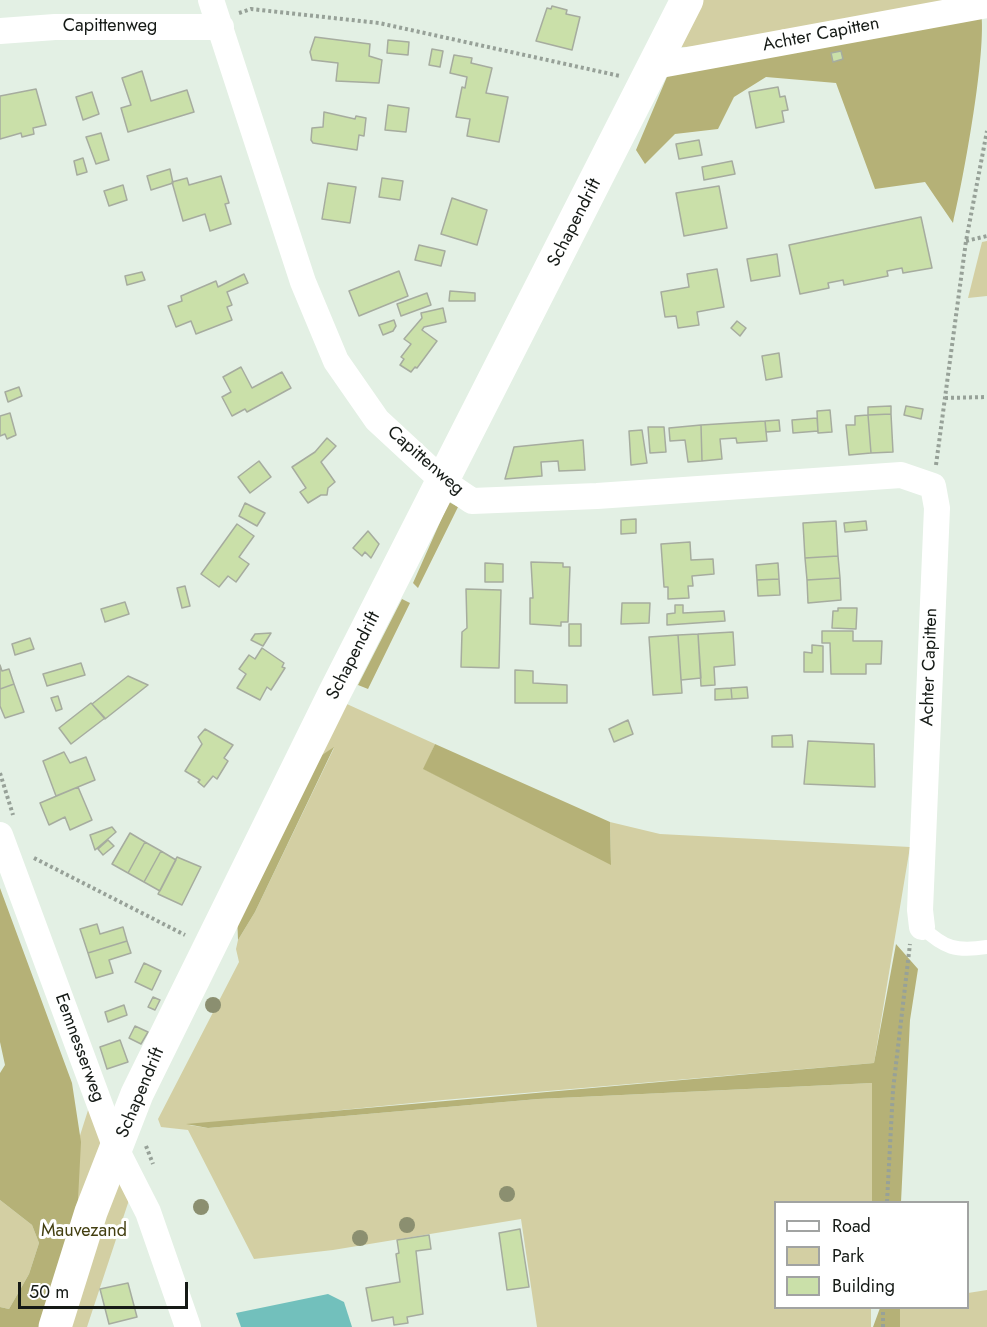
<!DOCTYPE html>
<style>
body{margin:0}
#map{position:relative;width:987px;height:1327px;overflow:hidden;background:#e3f0e4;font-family:Jost,sans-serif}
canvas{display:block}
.legend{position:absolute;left:774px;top:1201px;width:195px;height:108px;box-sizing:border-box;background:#fff;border:2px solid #a1a3a2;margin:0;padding:8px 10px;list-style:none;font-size:18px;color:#151a16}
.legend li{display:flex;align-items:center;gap:12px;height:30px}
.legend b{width:30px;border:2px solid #a1a3a2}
.scale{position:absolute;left:18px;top:1282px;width:170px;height:27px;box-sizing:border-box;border:3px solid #151a16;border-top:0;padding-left:8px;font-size:18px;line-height:21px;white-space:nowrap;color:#151a16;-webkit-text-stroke:4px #fff;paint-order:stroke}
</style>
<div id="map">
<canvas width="987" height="1327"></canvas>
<ul class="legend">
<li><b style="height:8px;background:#fff"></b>Road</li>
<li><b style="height:16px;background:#d3cfa3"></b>Park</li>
<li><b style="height:16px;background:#cae0a9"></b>Building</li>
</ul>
<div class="scale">50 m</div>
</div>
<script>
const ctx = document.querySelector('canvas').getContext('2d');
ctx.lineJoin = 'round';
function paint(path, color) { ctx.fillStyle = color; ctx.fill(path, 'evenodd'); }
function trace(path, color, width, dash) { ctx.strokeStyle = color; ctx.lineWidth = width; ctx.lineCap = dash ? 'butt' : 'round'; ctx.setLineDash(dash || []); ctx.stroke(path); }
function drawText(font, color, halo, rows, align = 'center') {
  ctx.font = font + ' Jost,sans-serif'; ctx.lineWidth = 6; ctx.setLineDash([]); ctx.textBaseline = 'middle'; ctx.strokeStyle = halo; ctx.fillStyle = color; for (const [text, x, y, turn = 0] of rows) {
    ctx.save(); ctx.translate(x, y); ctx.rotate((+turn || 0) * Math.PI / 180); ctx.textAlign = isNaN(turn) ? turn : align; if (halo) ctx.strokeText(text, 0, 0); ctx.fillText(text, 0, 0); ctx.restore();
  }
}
const green = new Path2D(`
 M697 0H987L725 46 681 47Z
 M987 241V296L968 298 982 242Z
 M338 700 435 744 424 769 611 864 610 822 660 834 910 847 874 1063 443 1100 189 1125 208 1128 538 1099 872 1083V1202H776V1308H871V1327H537L521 1219 333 1250 254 1259 188 1130 161 1127 158 1119 239 962 236 949 238 940 255 912 334 748 307 765Z
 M90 1104 133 1188 87 1327H19Z
 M0 1200 32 1225 39 1243 29 1274 9 1309 0 1307Z
 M987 1290V1327H900V1308H968V1293Z`);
const forest = new Path2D(`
 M981 11C987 51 964 176 953 223L925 182 875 189 836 83 766 77 734 97 718 129 675 134 645 164 636 150 669 72Z
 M449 502 458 507 418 588 413 583Z
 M402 599 410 603 368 689 358 685Z
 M435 744 610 822 611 865 423 769Z
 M334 747 255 912 238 940 237 914 307 765Z
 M0 888 72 1083 81 1142 77 1219 43 1327H0V1307L9 1309 29 1274 39 1243 32 1225 0 1200V1073L5 1065 0 1042Z
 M896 944 918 969 910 1020 901 1202H872V1083L538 1099 208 1128 186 1124 874 1063Z
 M880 1308H900V1327H873Z`);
const water = new Path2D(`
 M328 1294 344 1302 352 1327H241L236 1313Z`);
const building = new Path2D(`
 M552 6 567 10 566 14 580 17 572 50 536 41 547 8 551 9Z
 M315 37 370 44 369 56 382 60 379 83 336 81 338 63 312 60 310 52Z
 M388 40 409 42 408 55 387 53Z
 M432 49 443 51 440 67 429 65Z
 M841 51 843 59 833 62 831 53Z
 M454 55 472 58 471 63 492 68 486 93 508 97 499 142 467 136 470 119 456 117 462 87 465 88 467 77 450 73Z
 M142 71 151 101 187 90 194 112 128 132 121 108 131 105 122 78Z
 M778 87 780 97 785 96 788 110 782 111 784 122 756 128 749 92Z
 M36 89 46 125 33 128 34 134 22 137 21 133 0 139V96Z
 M92 92 99 114 83 120 76 97Z
 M388 105 409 108 406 132 385 130Z
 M324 112 355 119 356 116 366 118 364 136 359 135 357 150 313 143 311 140 312 128 323 127Z
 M101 133 109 160 96 164 86 137Z
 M699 140 702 155 679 159 676 144Z
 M83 158 87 172 77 175 74 161Z
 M732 161 735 174 704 180 702 167Z
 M170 169 173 183 151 190 147 176Z
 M221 176 229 203 225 204 231 224 210 231 205 214 183 221 172 182 187 178 189 185Z
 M382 178 403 181 400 200 379 197Z
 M328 183 356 187 350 223 322 219Z
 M123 185 127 200 109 206 104 191Z
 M719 186 727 228 684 236 676 193Z
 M452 198 487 210 477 245 441 234Z
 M921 217 932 268 903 273 902 268 887 271 888 276 844 285 843 280 828 283 829 288 800 294 789 245Z
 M419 245 445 251 441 266 415 260Z
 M777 254 780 276 751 281 747 259Z
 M717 269 724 307 697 312 699 325 678 328 676 316 665 317 661 292 689 287 687 274Z
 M399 271 408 296 359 316 349 291Z
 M142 272 145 280 127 285 125 276Z
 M244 274 248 283 227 292 232 305 227 307 232 320 196 334 191 321 176 327 168 306 182 301 181 296 216 281 218 287Z
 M450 291 475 293V301H449Z
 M427 293 431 305 401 316 397 304Z
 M443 308 446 322 424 327 422 330 437 341 417 368 415 367 411 372 400 365 404 359 401 357 411 344 404 339 422 318 421 313Z
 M394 320 396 326 393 331 383 335 379 325Z
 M737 321 746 328 740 336 731 328Z
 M779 353 782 377 766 380 762 356Z
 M241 367 252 388 282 372 291 388 247 412 245 409 232 416 222 397 231 392 223 377Z
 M19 387 22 396 8 402 5 392Z
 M891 406V414L868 415V407Z
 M906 406 923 409 921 419 904 415Z
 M830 410 832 432 818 433 817 411Z
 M10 413 16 435 7 439 5 434 0 436V416Z
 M891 414 893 452 871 453 868 415Z
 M868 415 871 453 849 455 846 425H855V416Z
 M817 418 818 431 793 433 792 420Z
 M779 420 780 431 766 432 765 421Z
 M765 421 767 441 737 443 736 438 720 439 722 459 702 461 701 425Z
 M701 425 702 461 688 462 685 440 670 441 669 428Z
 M648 427H664L666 452 650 453Z
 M642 430 647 463 631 465 629 431Z
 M327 438 336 446 321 462 335 482 328 488 327 495H321L308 503 300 492 306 488 292 467 315 452Z
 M583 440 585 470 559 471 558 461 541 462 542 476 505 479 514 447Z
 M259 461 271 477 250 493 238 477Z
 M245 503 265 513 257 526 239 516Z
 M636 519V533L621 534V520Z
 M836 521 838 556 805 558 803 523Z
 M866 521 867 530 845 532 844 523Z
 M237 524 254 536 239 557 249 564 236 582 228 576 219 587 201 574Z
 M368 531 379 544 371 558 365 552 362 556 353 548Z
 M690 542 691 560 713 559 714 574 692 576 693 586H688L689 598 668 599V587H664L661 544Z
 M838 556 840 578 807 580 805 558Z
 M531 562 563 563V567H570L568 622H561V626L530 624V598H533Z
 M485 563 503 564V582H485Z
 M778 563 779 579 757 580 756 565Z
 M840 578 841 600 808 603 807 580Z
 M779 579 780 595 758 596 757 580Z
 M185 586 190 606 182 608 177 588Z
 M466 589 501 590 499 668 461 667 462 632 467 628Z
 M125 602 129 614 105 622 101 609Z
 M622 603H650L649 623 621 624Z
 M675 605H683V613L724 611 725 621 667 625V614L675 613Z
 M838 608H857L856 629 832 628 833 611H838Z
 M569 624H581V646H569Z
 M822 631H853V641H882L881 664H866V674H831L830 643H822Z
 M733 632 735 665 714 667 715 685 701 686 698 634Z
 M271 633 263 646 251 640 255 634Z
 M698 634 701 678 681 680 678 635Z
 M678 635 682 693 653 695 649 637Z
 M30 638 34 649 15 655 12 644Z
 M812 645 823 646V672H804V652L812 653Z
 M262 648 284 663 282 667 285 668 271 690 267 687 260 700 237 688 246 674 239 669 249 655 255 659Z
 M81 663 85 675 47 686 43 674Z
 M0 665 2 671 9 669 14 684 0 689Z
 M515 670 533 671V683L567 685V703H515Z
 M128 676 148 685 105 719 92 704Z
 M14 684 24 712 5 718 0 706V689Z
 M747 687 748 698 732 699 731 688Z
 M731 688 732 699 715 700V689Z
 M58 696 62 709 56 711 51 698Z
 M91 703 105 718 71 744 59 728Z
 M628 720 633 734 614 742 609 729Z
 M205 729 233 745 224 758 228 761 217 779 213 776 204 787 198 782 200 780 185 771 202 744 198 737Z
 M792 735 793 747H772V736Z
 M808 741 874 744 875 787 804 784Z
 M64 752 70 763 86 757 95 780 56 796 43 761Z
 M78 787 92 820 70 830 65 817 49 825 40 803Z
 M112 827 116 832 95 850 90 835Z
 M130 833 145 842 128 873 112 864Z
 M108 840 114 846 103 855 98 849Z
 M145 842 161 851 144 882 128 873Z
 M161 851 176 860 160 891 144 882Z
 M177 857 201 867 182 905 158 894Z
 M97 924 100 934 123 927 127 941 88 953 80 929Z
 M127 941 131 953 109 960 113 973 96 978 88 953Z
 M144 963 161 971 152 990 135 982Z
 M153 997 160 1000 155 1010 148 1007Z
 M124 1005 127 1015 108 1022 105 1012Z
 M135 1026 148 1032 141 1044 129 1038Z
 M120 1040 128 1062 107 1069 100 1047Z
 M520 1229 529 1287 507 1290 499 1233Z
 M429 1235 431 1249 416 1251 423 1314 407 1317 408 1323 394 1325 393 1317 372 1321 366 1288 400 1282 396 1254 399 1253 397 1240Z
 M128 1283 137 1317 109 1324 100 1289Z`);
const path = new Path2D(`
 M239 13 251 9 379 23 620 76
 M966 241 987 236
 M945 398 987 397
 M936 465 966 241 987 131
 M0 773 13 815
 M34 858 185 935
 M146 1146 153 1164
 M887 1202 893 1090 910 944
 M883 1327V1308`);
const lane = new Path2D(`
 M922 927C944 948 956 952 987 947`);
const street = new Path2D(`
 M211 0 303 282 336 361 377 420 444 482 472 501 597 496 901 475 933 486 937 508 920 910 922 927
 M0 31 55 27H221
 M655 66 987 5
 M0 835 117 1151 148 1212 188 1327`);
const secondary = new Path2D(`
 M55 1327 91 1212 137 1094 334 694 687 0`);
const trees = [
 [213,1005],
 [507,1194],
 [201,1207],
 [407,1225],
 [360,1238]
];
const streetNames = [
 ["Capittenweg",110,27],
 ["Achter Capitten",821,35,-11],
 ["Schapendrift",575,223,-63],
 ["Capittenweg",425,461,41],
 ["Schapendrift",354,656,-63],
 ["Achter Capitten",930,667,-88],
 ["Eemnesserweg",79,1048,70],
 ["Schapendrift",141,1093,-67]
];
const parkNames = [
 ["Mauvezand",84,1232]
];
paint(green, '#d3cfa3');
paint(forest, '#b5b177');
paint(water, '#72c0bc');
paint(building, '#cae0a9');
trace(building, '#a6ac9f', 1.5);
trace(path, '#97a198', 4, [3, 3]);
trace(lane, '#fff', 14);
trace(street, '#fff', 26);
trace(secondary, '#fff', 33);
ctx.fillStyle = '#8b8f70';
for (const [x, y] of trees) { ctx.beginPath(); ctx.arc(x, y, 8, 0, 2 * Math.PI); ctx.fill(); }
drawText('18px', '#151a16', '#fff', streetNames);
drawText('18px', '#433f11', '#fff', parkNames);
</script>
